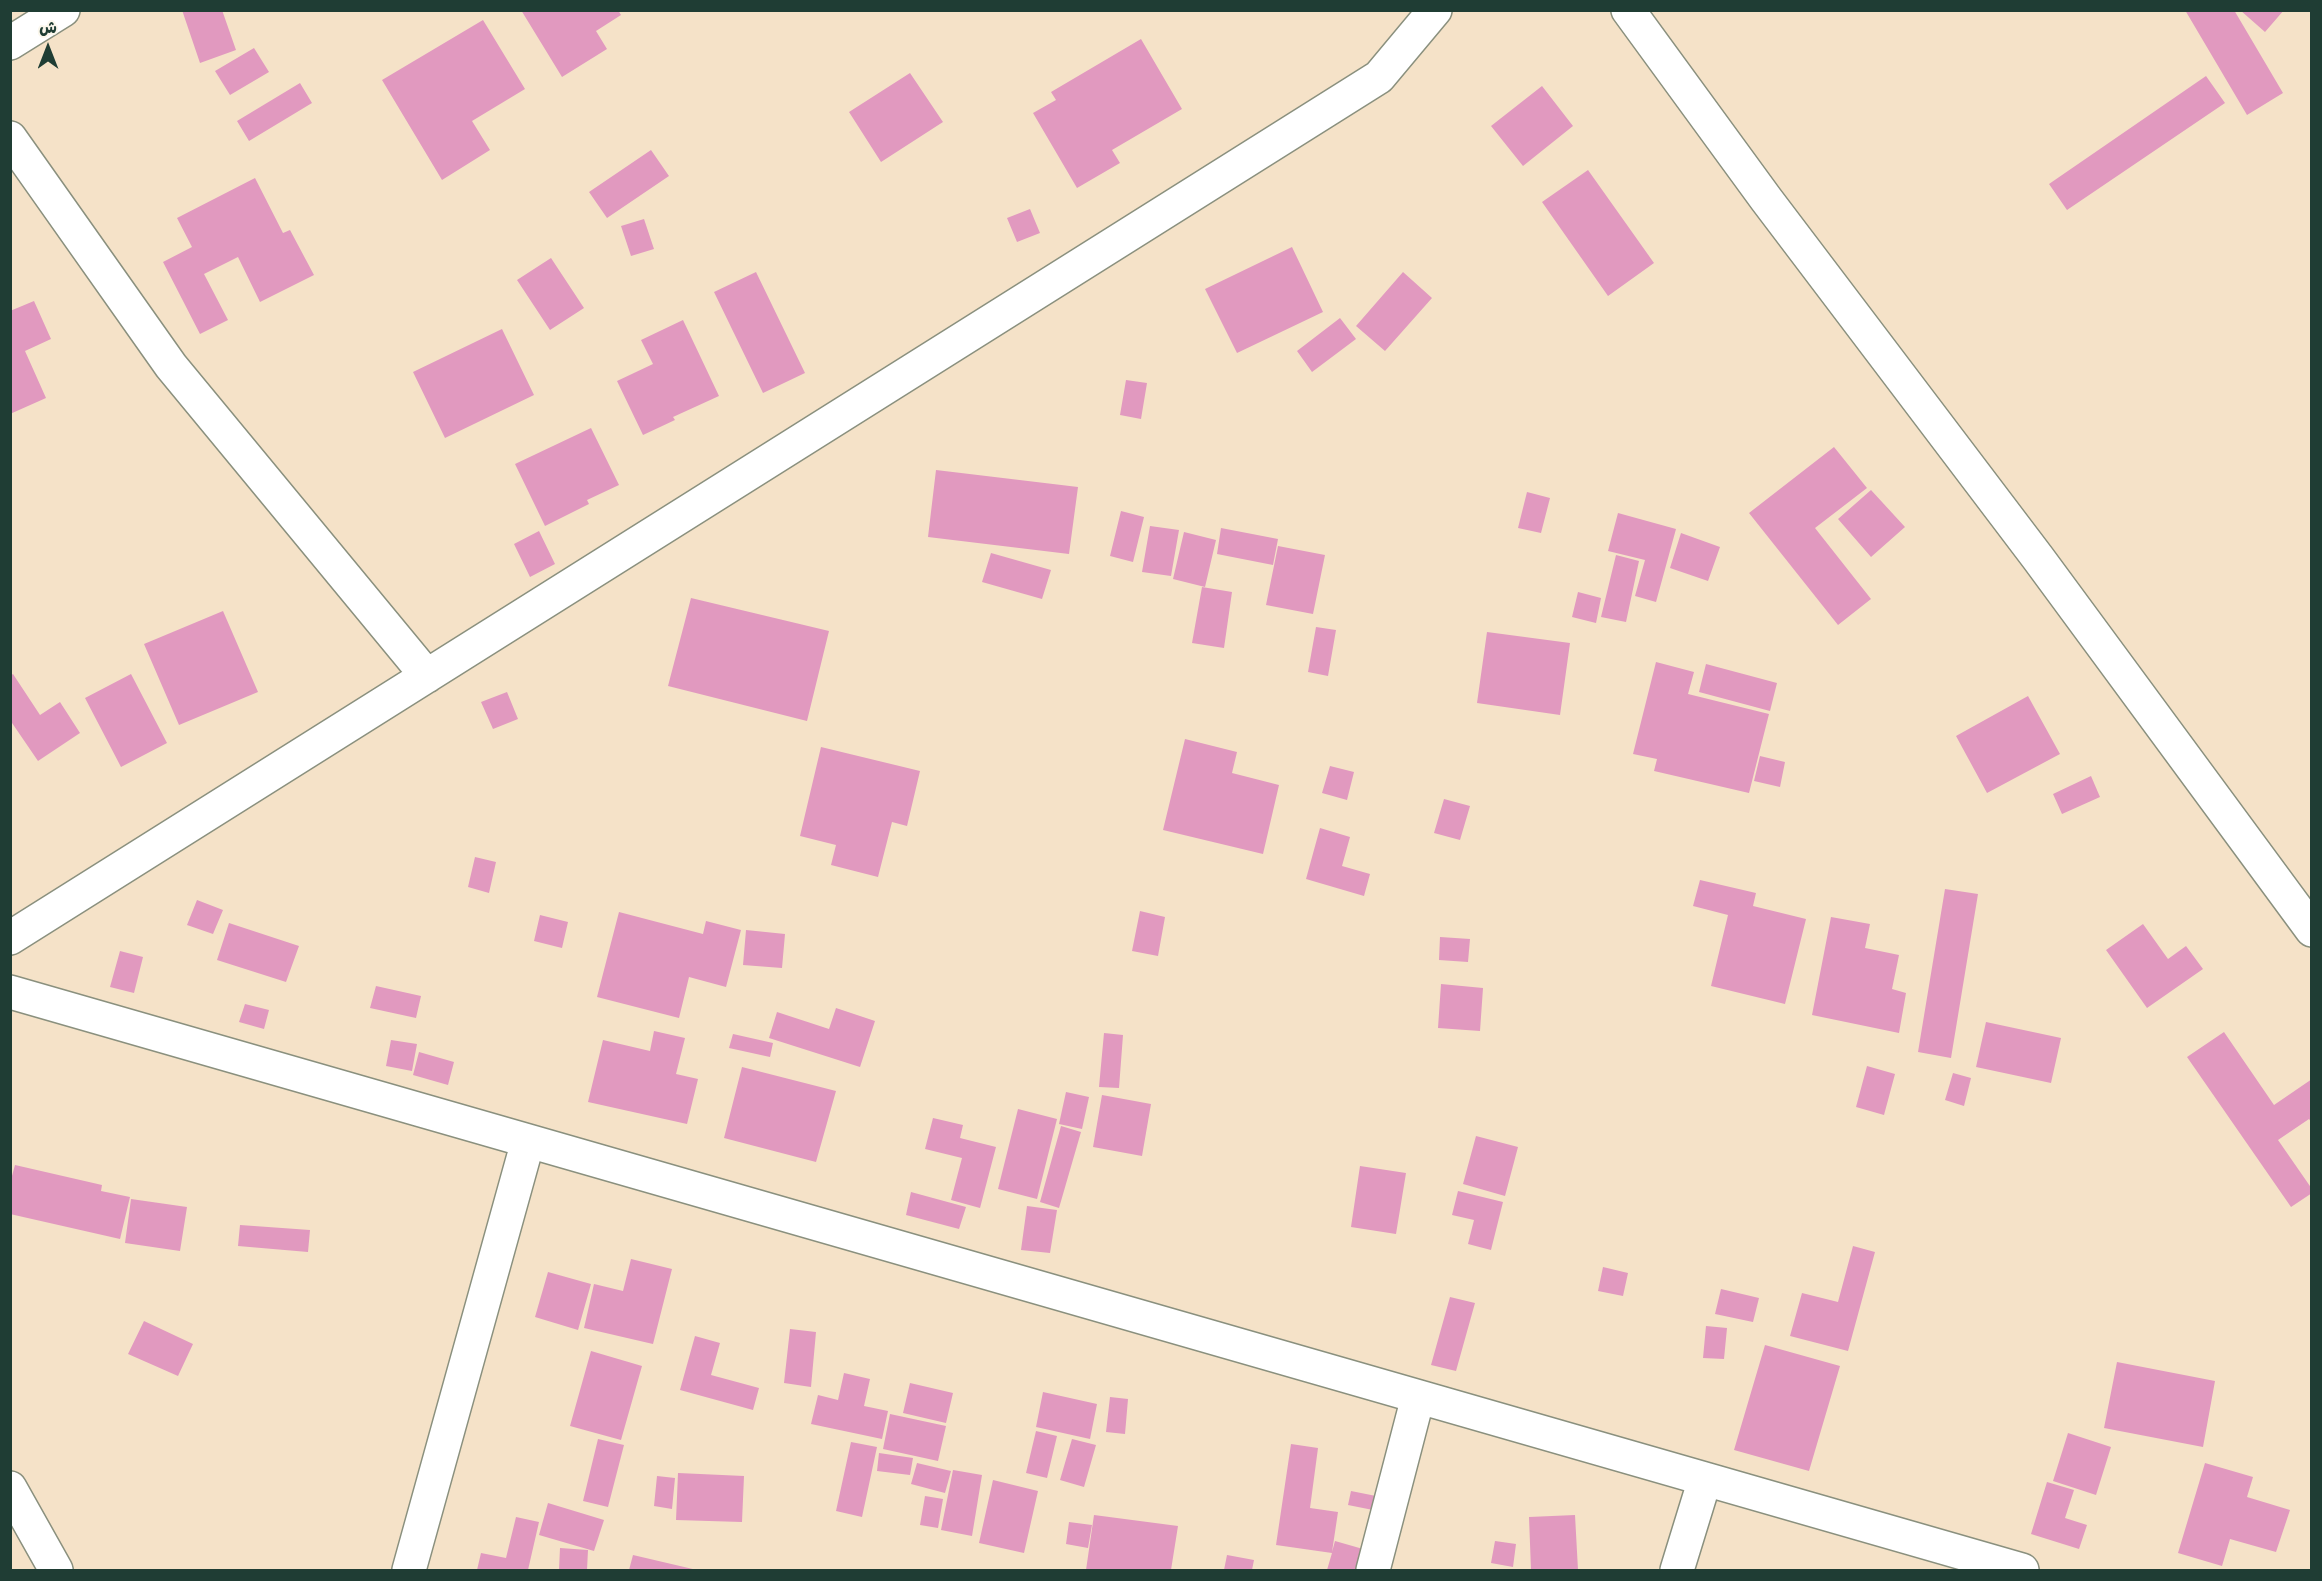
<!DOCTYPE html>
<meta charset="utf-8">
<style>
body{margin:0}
#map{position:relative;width:2322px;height:1581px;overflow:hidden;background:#f5e2c8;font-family:Dekko,"Playpen Sans Arabic",sans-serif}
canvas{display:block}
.frame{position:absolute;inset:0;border:12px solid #1f3d34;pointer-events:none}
.north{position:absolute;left:18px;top:18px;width:60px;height:60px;-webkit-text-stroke:4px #fbf7ec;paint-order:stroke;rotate:0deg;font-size:16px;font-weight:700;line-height:24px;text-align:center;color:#1f3d34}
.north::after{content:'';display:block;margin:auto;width:21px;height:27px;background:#1f3d34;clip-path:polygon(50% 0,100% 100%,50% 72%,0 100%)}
</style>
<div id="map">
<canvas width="2322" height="1581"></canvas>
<div class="frame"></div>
<div class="north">ش</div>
</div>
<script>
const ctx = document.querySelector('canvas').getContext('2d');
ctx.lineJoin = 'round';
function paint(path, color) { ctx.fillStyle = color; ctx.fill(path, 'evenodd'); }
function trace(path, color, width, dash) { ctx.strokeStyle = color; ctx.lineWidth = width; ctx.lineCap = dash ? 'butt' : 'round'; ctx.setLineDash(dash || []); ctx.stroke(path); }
const building = new Path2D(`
 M182 10H222L236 50 200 63Z
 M521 10H618L621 15 596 31 607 49 562 77Z
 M2185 10H2234L2283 93 2247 115Z
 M2240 10H2284L2265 32Z
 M483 20 525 89 472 121 490 150 442 180 382 80Z
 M1141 39 1182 109 1112 150 1120 163 1077 188 1033 113 1056 100 1051 92Z
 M254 48 269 72 230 95 215 71Z
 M910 73 943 122 881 162 849 112Z
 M2206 76 2225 103 2067 210 2049 184Z
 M300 83 312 103 249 141 237 121Z
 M1542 86 1573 126 1523 166 1491 126Z
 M651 150 669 176 607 218 589 192Z
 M1588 170 1654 263 1608 296 1542 202Z
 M255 178 283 233 290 230 314 275 260 302 238 257 204 274 228 320 200 334 163 262 192 247 177 218Z
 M1030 209 1040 233 1017 242 1007 218Z
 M644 219 654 249 631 256 621 226Z
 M1292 247 1323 312 1237 353 1205 289Z
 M551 258 584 308 550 330 517 280Z
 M756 272 805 373 763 393 714 292Z
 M1403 272 1432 298 1385 351 1356 326Z
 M34 301 51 339 25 351 46 398 10 414V311Z
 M1340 318 1356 339 1312 372 1297 351Z
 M683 320 719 396 673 417 675 420 643 435 617 381 653 364 641 340Z
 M502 329 534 395 445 438 413 372Z
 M1126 380 1147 383 1141 419 1120 415Z
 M591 428 619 485 587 500 589 504 545 526 515 464Z
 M1834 447 1867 488 1815 528 1871 599 1838 625 1749 513Z
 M936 470 1078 487 1069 554 928 537Z
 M1871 490 1905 527 1871 557 1838 519Z
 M1527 492 1550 498 1541 533 1518 528Z
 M1121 511 1144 517 1133 562 1110 556Z
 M1618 513 1676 529 1656 602 1635 596 1645 560 1608 551Z
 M1150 526 1179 530 1171 576 1142 572Z
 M1221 528 1278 539 1273 565 1217 554Z
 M539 531 555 564 530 577 514 544Z
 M1184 532 1216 540 1205 587 1173 579Z
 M1681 533 1720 547 1708 581 1670 568Z
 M1278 546 1325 555 1313 614 1266 605Z
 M991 553 1051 570 1042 599 982 582Z
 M1616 555 1639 561 1626 622 1601 617Z
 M1202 587 1232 592 1224 648 1192 643Z
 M1578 592 1601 598 1596 623 1572 617Z
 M691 598 829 631 807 721 668 686Z
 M223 611 258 692 179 725 144 644Z
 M1316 627 1336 630 1328 676 1308 672Z
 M1487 632 1570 643 1560 715 1477 703Z
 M1656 662 1694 672 1688 694 1769 714 1749 793 1654 771 1657 759 1633 754Z
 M1706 664 1777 683 1770 711 1699 692Z
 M13 674 40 715 60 702 80 733 38 761 10 720V676Z
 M131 674 167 743 121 767 85 698Z
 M507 692 518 719 493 729 481 702Z
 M2028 696 2060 754 1987 793 1956 736Z
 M1185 739 1237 752 1232 773 1279 785 1263 854 1163 830Z
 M821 747 920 771 907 826 892 822 878 877 831 865 836 845 800 836Z
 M1760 756 1785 762 1780 787 1754 781Z
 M1330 766 1354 772 1347 800 1322 793Z
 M2091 776 2100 797 2062 814 2053 794Z
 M1444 799 1470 806 1460 840 1434 833Z
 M1320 828 1350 837 1342 866 1370 874 1364 896 1306 879Z
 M475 857 496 862 489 893 468 887Z
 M1700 880 1756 893 1753 906 1806 919 1785 1004 1711 986 1728 915 1693 906Z
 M1945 889 1978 894 1951 1058 1918 1052Z
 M197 900 223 910 213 934 187 925Z
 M1140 911 1165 917 1158 956 1132 951Z
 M619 912 703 934 706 921 741 930 726 987 689 977 679 1018 597 997Z
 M540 915 568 922 562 948 534 941Z
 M1831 917 1870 924 1865 948 1899 955 1892 989 1906 993 1899 1033 1812 1015Z
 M229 923 299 946 286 982 217 960Z
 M2143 924 2168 959 2186 946 2203 969 2147 1008 2106 950Z
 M746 930 785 934 782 968 743 965Z
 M1440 937 1470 939 1468 962 1439 960Z
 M120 951 143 957 134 993 110 987Z
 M1441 984 1483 988 1480 1031 1438 1028Z
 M376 986 421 996 416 1018 370 1008Z
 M245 1004 269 1010 264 1029 239 1022Z
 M836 1008 875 1021 860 1067 769 1038 777 1012 829 1029Z
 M1986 1022 2061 1038 2051 1083 1976 1067Z
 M654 1031 685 1038 676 1074 698 1079 687 1124 588 1102 603 1040 650 1051Z
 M2224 1032 2274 1105 2312 1079V1123L2309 1119 2278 1140 2312 1189V1193L2291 1207 2187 1057Z
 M1104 1033 1123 1035 1119 1088 1099 1087Z
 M733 1034 773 1043 770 1057 729 1048Z
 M391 1040 417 1044 412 1071 386 1066Z
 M419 1052 454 1062 448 1085 413 1075Z
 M1867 1066 1895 1074 1884 1115 1856 1107Z
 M742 1067 836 1091 816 1162 724 1138Z
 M1953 1073 1971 1078 1964 1106 1945 1100Z
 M1066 1092 1089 1097 1082 1129 1059 1124Z
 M1102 1095 1151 1104 1142 1156 1093 1147Z
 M1018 1109 1057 1119 1037 1199 998 1189Z
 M933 1118 963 1125 960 1138 996 1147 980 1208 951 1200 962 1158 925 1149Z
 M1061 1126 1081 1132 1059 1208 1040 1202Z
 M1476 1136 1518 1147 1505 1196 1463 1184Z
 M15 1165 102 1185 101 1191 130 1197 120 1239 10 1214V1183Z
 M1360 1166 1406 1173 1396 1234 1351 1227Z
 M1458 1191 1503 1202 1491 1250 1468 1244 1474 1220 1452 1215Z
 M911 1192 966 1207 959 1229 906 1215Z
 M131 1199 187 1207 180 1251 125 1243Z
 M1027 1206 1057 1210 1050 1253 1021 1250Z
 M240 1225 310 1230 308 1252 238 1246Z
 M1853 1246 1875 1252 1848 1351 1790 1336 1802 1293 1838 1302Z
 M631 1259 672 1269 653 1344 584 1328 594 1284 623 1291Z
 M1603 1267 1628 1273 1623 1296 1598 1291Z
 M548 1272 591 1284 578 1330 535 1317Z
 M1721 1289 1759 1298 1753 1322 1715 1314Z
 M1450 1297 1475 1303 1456 1371 1431 1365Z
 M144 1321 193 1344 178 1376 128 1354Z
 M1706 1326 1727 1328 1724 1359 1703 1358Z
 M790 1329 816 1332 811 1387 784 1383Z
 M695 1336 720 1343 711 1375 759 1388 753 1410 680 1390Z
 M1765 1345 1840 1366 1809 1471 1734 1450Z
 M591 1351 642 1366 621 1440 570 1426Z
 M2117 1362 2215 1381 2203 1447 2104 1428Z
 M844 1373 870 1379 864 1406 888 1411 882 1439 811 1424 818 1395 838 1400Z
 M910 1383 953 1393 946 1423 903 1413Z
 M1043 1392 1097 1404 1090 1439 1036 1427Z
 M1110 1397 1128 1399 1125 1434 1106 1432Z
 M890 1414 946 1426 938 1461 883 1449Z
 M1036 1431 1057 1436 1047 1478 1026 1473Z
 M2068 1433 2111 1447 2096 1495 2053 1481Z
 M598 1439 624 1445 608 1507 583 1501Z
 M1072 1439 1096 1445 1084 1487 1060 1480Z
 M851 1442 877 1447 862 1517 836 1511Z
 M1291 1444 1318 1448 1310 1508 1338 1512 1332 1552 1335 1541 1363 1549 1357 1570H1327L1332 1553 1276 1545Z
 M879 1453 913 1458 910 1475 877 1471Z
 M917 1463 951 1471 945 1493 911 1484Z
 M2205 1463 2253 1477 2247 1497 2290 1510 2276 1552 2230 1539 2222 1566 2178 1553Z
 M953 1470 982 1475 972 1536 941 1530Z
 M678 1473 744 1476 742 1522 676 1520Z
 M657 1476 675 1478 672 1509 654 1506Z
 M993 1480 1038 1491 1024 1553 979 1543Z
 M2047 1482 2074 1490 2065 1518 2087 1525 2079 1549 2031 1534Z
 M1351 1491 1376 1496 1373 1510 1348 1505Z
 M925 1496 943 1499 938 1528 920 1525Z
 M548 1503 604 1520 594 1551 539 1535Z
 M1094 1515 1178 1526 1171 1570H1086Z
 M1575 1515 1578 1570H1531L1529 1517Z
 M516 1517 539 1522 528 1570H477L481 1553 506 1558Z
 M1069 1522 1092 1525 1088 1548 1066 1544Z
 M1495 1541 1516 1544 1513 1567 1491 1563Z
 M560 1548 588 1550 587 1570H559Z
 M633 1555 697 1570H629Z
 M1227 1555 1254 1560 1252 1570H1224Z`);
const minor = new Path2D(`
 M1628 10 1766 199 2038 558 2312 930
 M10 43 63 10
 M10 138 171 366 427 676
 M10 938 1379 77 1435 10
 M10 992 2022 1570
 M10 1488 56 1570
 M409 1570 528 1141
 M1373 1570 1418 1397
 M1677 1570 1705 1479`);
paint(building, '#e199bf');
trace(minor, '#8a907e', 36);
trace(minor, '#fff', 33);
</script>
